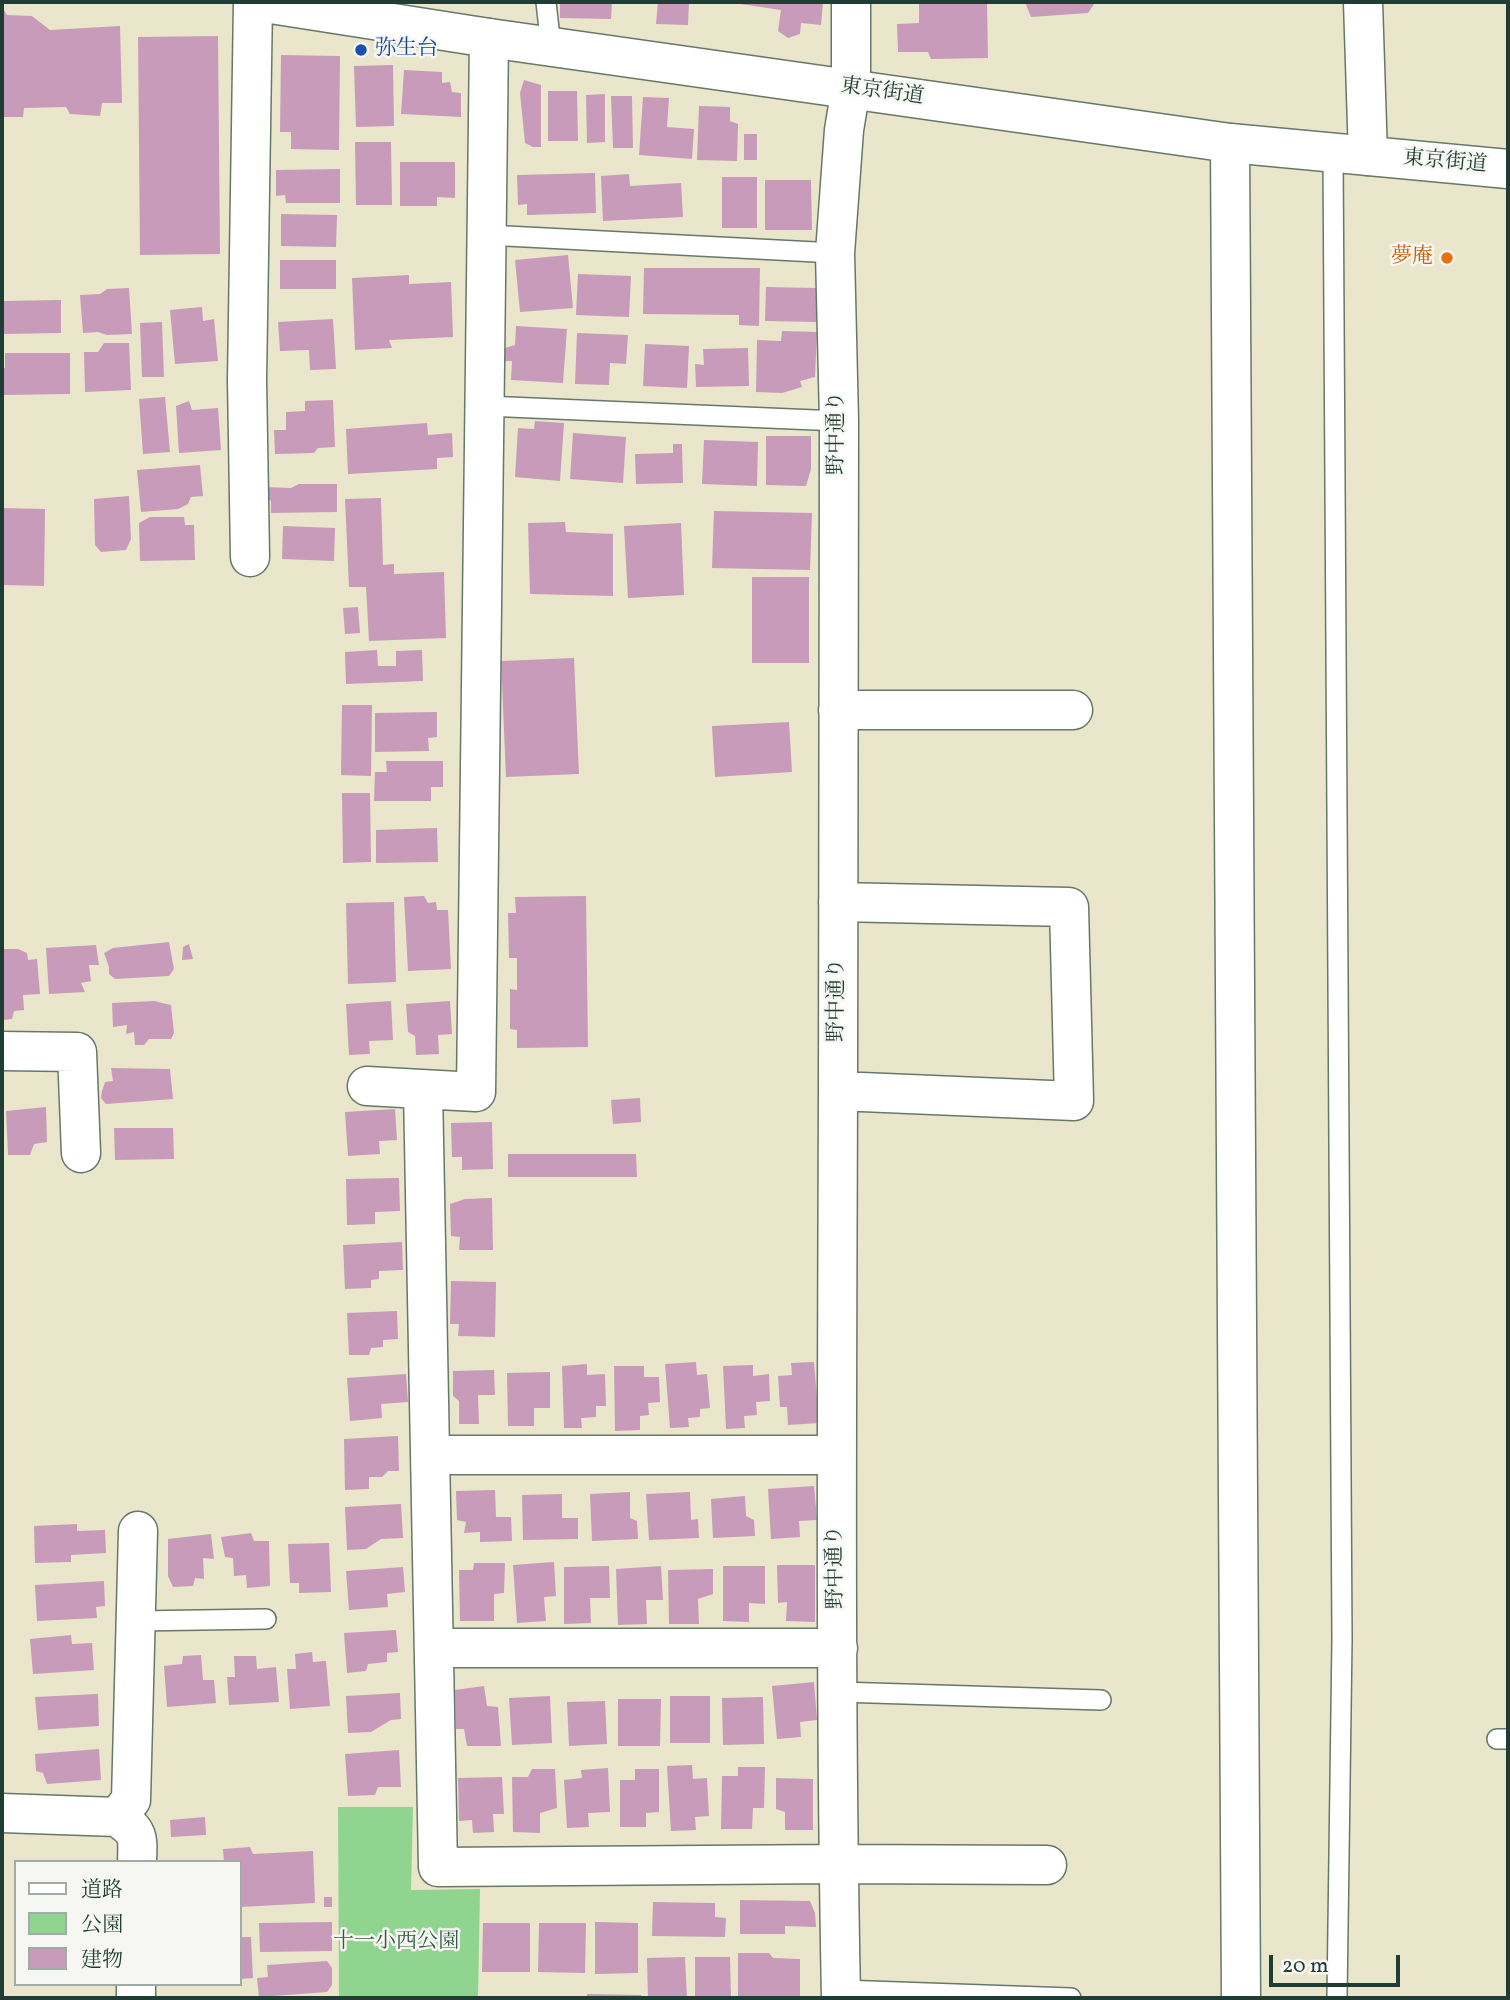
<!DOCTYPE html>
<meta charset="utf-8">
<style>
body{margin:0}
#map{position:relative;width:1510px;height:2000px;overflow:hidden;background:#eae6cb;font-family:Vollkorn,"Noto Serif JP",serif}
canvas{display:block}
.frame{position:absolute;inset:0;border:4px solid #1f3d34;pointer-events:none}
.legend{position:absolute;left:14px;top:1860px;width:228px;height:126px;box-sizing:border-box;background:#f6f6f2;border:2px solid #a0aca6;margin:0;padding:9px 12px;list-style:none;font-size:21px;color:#1f3d34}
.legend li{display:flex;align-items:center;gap:14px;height:35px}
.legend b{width:35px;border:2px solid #a0aca6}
.scale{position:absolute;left:1269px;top:1955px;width:131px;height:32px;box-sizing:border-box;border:4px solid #1f3d34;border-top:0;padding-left:9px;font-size:21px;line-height:24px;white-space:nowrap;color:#1f3d34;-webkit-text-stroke:5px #f6f6f2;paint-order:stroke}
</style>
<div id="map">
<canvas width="1510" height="2000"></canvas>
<div class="frame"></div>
<ul class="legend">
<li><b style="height:9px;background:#fff"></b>道路</li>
<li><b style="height:19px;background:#8fd58f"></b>公園</li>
<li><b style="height:19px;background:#c89bbb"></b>建物</li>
</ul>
<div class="scale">20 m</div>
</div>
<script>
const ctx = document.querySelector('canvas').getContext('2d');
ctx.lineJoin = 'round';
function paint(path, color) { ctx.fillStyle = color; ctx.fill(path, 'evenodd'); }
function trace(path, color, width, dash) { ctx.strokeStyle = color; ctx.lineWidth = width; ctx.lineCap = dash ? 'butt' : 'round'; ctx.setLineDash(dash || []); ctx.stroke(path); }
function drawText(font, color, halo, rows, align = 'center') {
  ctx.font = font + ' Vollkorn,"Noto Serif JP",serif'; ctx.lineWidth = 5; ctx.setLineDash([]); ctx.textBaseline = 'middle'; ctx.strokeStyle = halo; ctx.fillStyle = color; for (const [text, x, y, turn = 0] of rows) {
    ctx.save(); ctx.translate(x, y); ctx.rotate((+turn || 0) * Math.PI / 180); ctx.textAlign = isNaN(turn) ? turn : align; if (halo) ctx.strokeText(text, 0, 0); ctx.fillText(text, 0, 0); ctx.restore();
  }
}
const green = new Path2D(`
 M338 1807H413L411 1890 480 1889 478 1998H339Z`);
const building = new Path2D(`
 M560 2H612L611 19 560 18Z
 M658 2H689L688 25 656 24Z
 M727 2H823L821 25 801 23 800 34 788 38 778 31 781 10Z
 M919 2H987L988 58 931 59 928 52H898L897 24 919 23Z
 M1025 2H1094V4L1088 13 1031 17Z
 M2 7 7 15 32 16 50 30 120 26 122 103H102L100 116 70 114 66 107 24 108 23 117H2Z
 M218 36 220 254 140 255 138 37Z
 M281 55 340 56 339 150 291 149V132H280Z
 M393 65 394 126 356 127 354 66Z
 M404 70 442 72V83L450 82 452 92 461 93V117L401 114Z
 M524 80 541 85V147H533L525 143 520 93Z
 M548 91H577L578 141H548Z
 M605 94V142L587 143 586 95Z
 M611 96H632L633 148H613Z
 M643 97 669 98 667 127 694 129 692 159 639 155Z
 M699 106 730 107V121L738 124 737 161 697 160Z
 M744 134H757V160H744Z
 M355 142H391L392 205H356Z
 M400 162H455V198L437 197V206H400Z
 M340 169V203H286L285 195 276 196V170Z
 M595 173 596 213 527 215V204L518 205 517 175Z
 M629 174 630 186 681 183 683 217 603 221 601 176Z
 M722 177H757V228H722Z
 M765 180H811L812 230H765Z
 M281 214 337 215 336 247 281 246Z
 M568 255 573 308 520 312 515 260Z
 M280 260H336V289H280Z
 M644 268H760L759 326 739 325V315L643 314Z
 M578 274 631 276 629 317 576 315Z
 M409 275V284L451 282 453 337 389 340 392 348 355 350 352 278Z
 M766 287 816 288V322L765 321Z
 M129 288 132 334 107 335 98 332 83 333 80 295 100 294 107 289Z
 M61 300V333L2 334V301Z
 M202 307 203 321 214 319 218 361 175 364 170 310Z
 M333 319 336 369 310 370 309 350 280 351 278 322Z
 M162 322 164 377H142L140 323Z
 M516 326 567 329 563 383 511 380 512 361H505V348L515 345Z
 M782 331 817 332 815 377 800 381 802 387 782 393 756 392 757 340 781 341Z
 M577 333 628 335 626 364 610 363 609 385 575 384Z
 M104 343H129L131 390 85 392 84 352H98Z
 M645 344 689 346 687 388 643 386Z
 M748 348 749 386 696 387 695 364 704 365 703 349Z
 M5 353H70V394L2 395V368H5Z
 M165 397 170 452 143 454 139 399Z
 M333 400 335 447 318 448 314 453 275 454 274 430H286V412L305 411V401Z
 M189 401 192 410 218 408 221 450 179 453 176 406Z
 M535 421 564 423 560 481 515 477 518 428 534 429Z
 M427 423 428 435 452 433 453 457 437 458V469L348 474 346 429Z
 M573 433 626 437 623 483 570 479Z
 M766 436H811V469L806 486 766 485Z
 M704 440 758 442 757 486 702 484Z
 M673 444H682L683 483 636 484 635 454 673 453Z
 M200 465 203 496 191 497 188 504 178 509 141 512 137 470Z
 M299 484H337V512L271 513V501L265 496V487L291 488Z
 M129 496 131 539 126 550 101 552 95 545 94 499Z
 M381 498 383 565 394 564V574L444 572 446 638 369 641 366 587H349L345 499Z
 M2 508 45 509 44 586 2 585Z
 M714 511 812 513 810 570 712 568Z
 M150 517H184L185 525H194L195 560 140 561 139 523Z
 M565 522 566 532 613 534V596L530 594 528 523Z
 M681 523 684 595 628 598 624 526Z
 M283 526 335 528 334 561 282 559Z
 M752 577H809V663H752Z
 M358 607 360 633 345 634 343 608Z
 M377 650 378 666H396V651L422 650 423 681 346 684 345 652Z
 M574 658 579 774 506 777 501 661Z
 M342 705H372L371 776 341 775Z
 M437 712V737L428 738 429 751 375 752V713Z
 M789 722 792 772 715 777 712 726Z
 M386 761H443V787H431V801H374L375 772H387Z
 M342 793H370L371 862 343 863Z
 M437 828 438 862 376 863V830Z
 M424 896 428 903 436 902 437 910H448L451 969 408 971 404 897Z
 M586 896 588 1047 517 1048V1030L510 1029V989L517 990V958H509L508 913H516L515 897Z
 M394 902 396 982 348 984 346 903Z
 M169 942 174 969 169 976 115 979 109 974V967L104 953 113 948Z
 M189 944 193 959 182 960 183 947Z
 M96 945 99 965H89L91 981 81 983 85 992 49 994 46 948Z
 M3 949H18L27 953 28 960 37 959 40 994 23 995 24 1010 14 1011 12 1019 2 1020Z
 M154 1001 171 1005 174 1033 171 1039H149L144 1045H135L134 1032 126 1034 127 1025 113 1027 112 1003Z
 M391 1001 393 1040 369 1041 370 1054 349 1055 346 1004Z
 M450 1001 452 1034 438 1035 439 1054 416 1055 415 1036 408 1032 406 1004Z
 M111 1068 170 1069 173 1099 106 1104 101 1098 102 1091 105 1082 113 1081Z
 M640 1098 641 1122 613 1124 611 1100Z
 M46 1107 47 1142 34 1144 30 1155H8L6 1111Z
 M395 1109 397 1140 379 1141 380 1154 348 1156 345 1112Z
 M492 1122 493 1169 462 1170V1157H452L451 1123Z
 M114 1128H173L174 1159 115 1160Z
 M508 1154H636L637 1177H508Z
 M399 1178 400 1211 375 1212V1224L347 1225 346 1179Z
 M492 1198 493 1250H459L460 1237 451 1236 450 1204 465 1199Z
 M402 1242 403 1270 379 1271V1279L371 1280V1288L345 1289 343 1245Z
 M451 1281 496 1282 495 1337 458 1336 459 1324H450Z
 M397 1311 398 1339 383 1340V1347L371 1348 369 1355H349L347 1313Z
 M696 1362 697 1375 707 1374 710 1408 700 1409V1417L688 1418 689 1427 670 1428 665 1364Z
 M814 1362 819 1423 788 1425 787 1407H780L778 1376 792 1375 791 1363Z
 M587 1364V1375L605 1374 606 1406H596V1417L581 1418 582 1428H564L562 1366Z
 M753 1365V1376L769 1374 770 1401 756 1402 757 1415 744 1416 745 1428 726 1429 723 1366Z
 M614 1366H644V1377H659L660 1402 648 1403 649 1415 640 1416V1430L615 1431Z
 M494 1370 495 1395H478L479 1424H459V1401L453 1396V1371Z
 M550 1372V1408H534V1426H508L507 1373Z
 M406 1374 408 1402 381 1404 382 1418 350 1421 347 1378Z
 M398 1436 399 1471H388L382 1477H369V1489L345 1490 344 1439Z
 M814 1486 817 1520 799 1521 800 1537 771 1539 768 1489Z
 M495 1490 496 1517H511L512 1541 480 1542V1532L464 1533 466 1522 457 1520 456 1491Z
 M630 1492V1518L637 1521 638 1539 592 1541 590 1494Z
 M690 1492 691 1520 698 1519 699 1538 649 1540 646 1494Z
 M562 1494V1518H578V1539L523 1540 522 1495Z
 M745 1496 746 1516 754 1520 755 1536 713 1538 711 1499Z
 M401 1504 403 1538 381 1539 366 1549 347 1550 345 1507Z
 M77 1524V1531L105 1530 106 1553 71 1555V1562L35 1563 34 1526Z
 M251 1533 254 1541H269L270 1586 247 1588 246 1575 234 1576 233 1558 225 1557 221 1537Z
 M211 1534 214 1559 203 1558 204 1579 195 1578 193 1586 173 1587 168 1576V1539Z
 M329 1543 331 1592 299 1593V1583H290L288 1544Z
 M554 1562 556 1596 544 1597 546 1621 517 1623 513 1565Z
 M474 1563H505L504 1593 494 1594V1621H460L459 1570H473Z
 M777 1565H815V1622L786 1621 787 1602 778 1603Z
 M609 1566 610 1598H590L591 1623 564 1624V1567Z
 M661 1566 663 1600H646L647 1624 618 1625 616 1569Z
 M723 1566H765V1604L749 1603V1622L723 1621Z
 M403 1567 405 1592 387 1594 388 1607 349 1610 346 1571Z
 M713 1569V1594L698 1599 699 1624H669L668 1570Z
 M104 1581 105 1606 96 1607 97 1618 37 1621 35 1585Z
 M396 1630 398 1652 387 1653V1662L368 1664 366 1671 347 1673 344 1633Z
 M71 1635 72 1644 92 1643 94 1670 33 1674 30 1639Z
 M312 1652 313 1662 326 1661 330 1706 290 1709 287 1669H296L295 1654Z
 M201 1655 203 1680H214L216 1703 167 1707 164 1666 182 1664 183 1656Z
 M234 1656H256L257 1669 276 1667 279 1702 229 1705 227 1677H235Z
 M814 1682 817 1720 800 1722 801 1737 777 1739 772 1686Z
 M484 1686 487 1706 498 1707 501 1746H467L464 1729H456L455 1690Z
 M400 1693 401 1719 391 1720 371 1732 348 1733 346 1696Z
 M98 1694 99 1726 38 1730 35 1697Z
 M550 1696 552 1743 512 1745 509 1698Z
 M670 1696H710V1743H670Z
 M763 1697 764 1744 723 1745 722 1698Z
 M618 1699H661L660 1746H618Z
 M605 1701 607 1744 569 1746 567 1702Z
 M99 1749 101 1780 47 1784 43 1773 36 1771 35 1754Z
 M399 1750 401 1787H378L375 1795 348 1796 345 1754Z
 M692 1765 693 1779 707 1778 709 1816 695 1817 696 1830 671 1831 667 1766Z
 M738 1767H765L764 1808H753L752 1829H721L722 1776H738Z
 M608 1768 610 1812 588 1813 589 1827 567 1828 564 1780 582 1778 581 1770Z
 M532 1769H555L557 1808 540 1813V1833L513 1832 512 1777H528Z
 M635 1769H659V1812L646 1813V1827H620V1780H635Z
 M502 1777 504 1814H493L494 1832 473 1833 472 1820 459 1821 458 1778Z
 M776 1778 813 1779V1830H785V1812L776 1809Z
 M205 1817 206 1835 171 1837 170 1820Z
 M250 1847 253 1854 313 1851 315 1903 240 1907V1862H224L223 1849Z
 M324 1897H332V1907H324Z
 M740 1900 810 1901 815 1913 816 1927 785 1926V1934H740Z
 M653 1902 715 1903V1917L726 1918 725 1937 652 1936Z
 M332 1922V1951L260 1952 259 1923Z
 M595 1922 638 1923V1973L595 1974Z
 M483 1923H530V1972H482Z
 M539 1923H586L585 1973 538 1972Z
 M240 1937H251L253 1978 240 1979Z
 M738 1953H769L773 1958 800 1959V1997H738Z
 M685 1957 687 1998H648L647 1958Z
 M695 1957H730L731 1998H695Z
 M327 1961 332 1968V1985L327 1992 259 1997 257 1978 268 1977 267 1965Z
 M587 1994 641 1995V1998H587Z`);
const lane = new Path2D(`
 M546 2 551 47
 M1333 154 1342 1639 1337 1998
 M487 235 835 253
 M485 406 839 421
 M136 1621 266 1619
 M839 1692 1101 1700
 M1497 1739H1508
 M841 1990 1071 1998`);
const street = new Path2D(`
 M1363 2 1368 156
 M1230 143 1241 1998
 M250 557 247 380 253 2
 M838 710H1073
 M838 902 1069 907 1074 1101 838 1091
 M2 1051 77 1052 81 1153
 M367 1086 476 1092 489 38
 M423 1089 438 1867 838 1864 1047 1865
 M430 1455H836
 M434 1648H838
 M2 1813 117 1817C139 1832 138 1836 137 1862
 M117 1817 131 1800 138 1531
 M136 1998V1984
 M841 1998C835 1697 837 1396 838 1095 839 870 838 646 839 421L835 253 844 130 851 88V2`);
const secondary = new Path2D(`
 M258 2 489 38 1230 143 1508 169`);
const markers = [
 [361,50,7,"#1a4fb4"],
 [1447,258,7,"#e8710a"]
];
const transitNames = [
 ["弥生台",375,50]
];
const streetNames = [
 ["東京街道",882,93,8],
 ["東京街道",1445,163,5],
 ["野中通り",838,433,-90],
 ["野中通り",838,1000,-90],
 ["野中通り",837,1567,-91]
];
const foodNames = [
 ["夢庵",1433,258]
];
const parkNames = [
 ["十一小西公園",396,1943]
];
paint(green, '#8fd58f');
paint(building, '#c89bbb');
trace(lane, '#667869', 22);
trace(street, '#667869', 41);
trace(secondary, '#667869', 41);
trace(lane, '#fff', 19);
trace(street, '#fff', 38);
trace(secondary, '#fff', 38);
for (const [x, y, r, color] of markers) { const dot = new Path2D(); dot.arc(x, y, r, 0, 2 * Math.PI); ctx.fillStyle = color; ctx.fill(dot); trace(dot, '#f6f6f2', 2.5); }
drawText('21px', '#164399', '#f6f6f2', transitNames, 'left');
drawText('21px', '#1f3d34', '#f6f6f2', streetNames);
drawText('21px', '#c56008', '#f6f6f2', foodNames, 'right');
drawText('21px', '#355b46', '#f6f6f2', parkNames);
</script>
